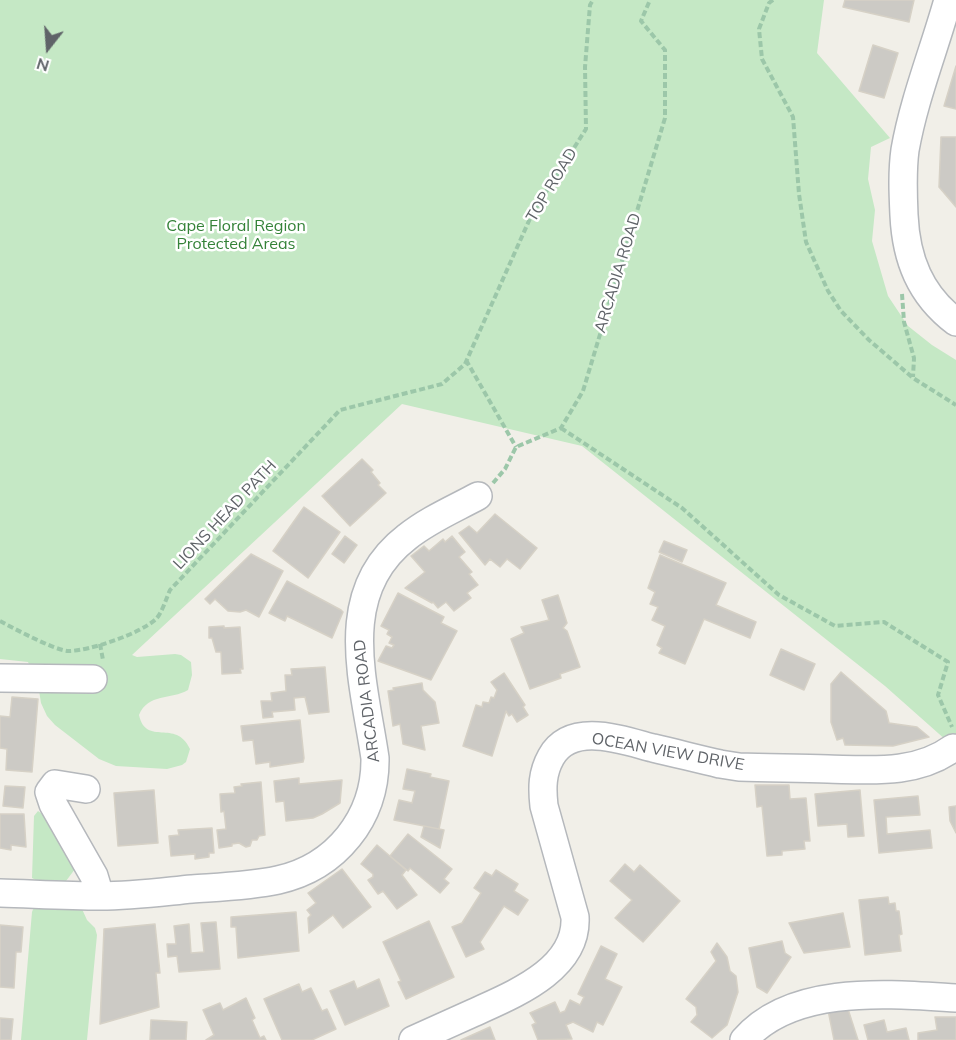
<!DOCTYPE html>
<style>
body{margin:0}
#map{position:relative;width:956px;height:1040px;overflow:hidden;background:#f1efe8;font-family:Mulish,sans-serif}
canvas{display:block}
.north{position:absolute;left:18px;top:18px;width:60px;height:60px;-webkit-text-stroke:4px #fff;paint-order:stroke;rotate:197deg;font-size:16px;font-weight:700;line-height:24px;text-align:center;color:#5f6368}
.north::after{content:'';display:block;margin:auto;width:21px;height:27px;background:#5f6368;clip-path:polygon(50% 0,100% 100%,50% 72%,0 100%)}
</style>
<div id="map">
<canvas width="956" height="1040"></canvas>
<div class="north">N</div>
</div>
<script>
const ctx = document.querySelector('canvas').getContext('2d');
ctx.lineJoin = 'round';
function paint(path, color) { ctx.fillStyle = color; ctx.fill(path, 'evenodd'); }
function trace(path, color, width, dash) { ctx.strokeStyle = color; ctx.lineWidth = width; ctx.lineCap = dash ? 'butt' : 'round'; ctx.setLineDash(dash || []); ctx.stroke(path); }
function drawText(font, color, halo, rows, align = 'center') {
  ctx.font = font + ' Mulish,sans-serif'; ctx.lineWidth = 5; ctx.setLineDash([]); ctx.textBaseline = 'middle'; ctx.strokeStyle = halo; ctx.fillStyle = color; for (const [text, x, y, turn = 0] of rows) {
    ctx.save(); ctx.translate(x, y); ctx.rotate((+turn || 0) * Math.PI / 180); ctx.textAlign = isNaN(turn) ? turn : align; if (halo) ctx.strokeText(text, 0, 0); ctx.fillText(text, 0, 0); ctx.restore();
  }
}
const green = new Path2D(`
 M0 0H824L817 53 890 138 871 147 868 179 875 210 872 241 888 296 908 326 932 345 956 360V749L885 686 582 446 402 404 132 655 137 657 175 654 181 655 191 662 192 675 188 690C171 700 148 693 139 715 146 747 176 718 190 749L186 762 182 765 167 769 116 766 99 759 55 725 47 716 41 703 38 684 28 662 0 659Z
 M38 811 45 816 75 869 66 881 36 880 32 878 34 816Z
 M34 907 82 909 87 920 95 928 97 935 87 1040H21L32 912Z`);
const building = new Path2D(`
 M845 0H914L909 22 843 7Z
 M873 45 898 53 884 98 859 91Z
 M956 66V109L944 106Z
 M941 137H956V207L939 187Z
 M362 459 373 470 371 472 380 483 378 485 386 493 350 526 322 496Z
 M304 507 340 532 308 578 273 551Z
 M495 514 537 548 520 569 507 559 500 567 490 559 485 565 459 533 469 526 477 533Z
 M345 536 357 545 344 563 332 554Z
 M452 536 465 552 459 557 472 572 469 574 478 585 467 593 471 598 454 611 446 602 438 608 433 602 432 603 405 588 425 572 411 556 424 546 429 551 443 539 445 542Z
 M664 541 687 550 682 562 659 552Z
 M251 554 283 571 259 617 246 610 240 612 228 611 215 599 210 604 205 599Z
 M660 555 726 583 716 605 756 622 750 638 704 619 685 664 659 653 662 648 657 645 665 626 652 620 658 607 650 604 655 592 648 588Z
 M287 581 341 610 343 612 332 638 287 616 285 621 269 613Z
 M398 593 444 617 441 623 457 631 431 680 378 661 386 646 392 648 394 645 389 643 392 637 387 634 389 630 381 626Z
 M558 595 567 623 563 628 567 631 580 667 560 674 561 678 530 689 511 639 524 633 521 627 549 620 542 600Z
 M224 626V628L240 627 243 669H240L241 673 222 674 221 652H216L212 638H209V627Z
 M781 649 815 664 804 690 770 675Z
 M325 667 329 712 309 714 305 697 294 698 295 710 272 712 273 717 263 718 261 701H272L271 693 286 691 285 675H292L291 669Z
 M841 672 886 711 889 723 917 727 929 737 893 746 845 745 843 738 837 740 831 722V684Z
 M504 673 525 705 523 707 528 715 517 722 512 714 509 716 506 711 492 756 463 746 476 705 482 707 483 702 489 703 491 697 494 698 497 690 491 682Z
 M422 683 423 690 435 702 439 723 421 726 425 750 403 744 400 724 393 726 388 691 394 690 393 688Z
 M12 697 38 699 32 772 6 770 7 749 0 748V716L10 717Z
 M300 720 304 758 303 762 270 767V762L256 764 253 740 243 741 241 726Z
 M407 769 431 774 430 777 449 781 439 829 394 820 399 800 412 803 415 791 403 789Z
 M299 778V784L342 780 340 803 322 814 313 818 286 821 284 801 276 802 274 781Z
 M261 782 265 835 259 836 257 840H252L250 846 246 847 239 843 232 844V846L219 848 217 830 226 829 224 811 221 812 220 794 235 793 234 787 242 786 241 784Z
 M755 785H789L790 799 806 798 810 841H804L805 849 782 851V855L767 856 762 806 757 807Z
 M5 786 25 787 23 808 3 806Z
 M154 790 158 843 118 846 114 793Z
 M860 790 864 836 848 837 847 824 818 826 815 794Z
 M918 796 920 815 886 817 887 834 930 830 932 848 879 853 874 800Z
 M956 806V833L950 821 949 807Z
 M0 814H24L26 847 11 845V850L0 848Z
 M424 826 444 830 440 848 421 837Z
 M212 828 214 853H209V857L195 859V854L171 856 169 836 179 835 178 830Z
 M408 834 452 869 444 879 449 883 440 893 410 868 408 871 390 856Z
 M377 845 406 870 402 875 417 895 397 909 383 891 378 894 368 880 373 877V874L361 864Z
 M625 864 634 872 640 865 680 901 643 942 615 918 632 900 610 881Z
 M342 869 371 907 343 928 333 915 309 933 308 918 311 915 307 910 316 903 308 893Z
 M496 870 518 884 514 891 528 900 518 915 504 906 480 942 484 949 466 957 452 927 462 923 481 893 474 888 485 872 492 876Z
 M888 897 889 904 895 903 896 911H899L902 934 899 935 901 951 865 955 859 900Z
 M296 912 299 951 238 958 236 927H231V917Z
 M843 913 850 947 804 953 789 923Z
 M429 921 454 977 406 999 398 982 401 981 383 942Z
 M216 922 220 969 179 972 177 956 168 957 167 944H176L174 926 189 924 191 953 204 952 201 923Z
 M155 924 160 973H156L159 1007 100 1024 104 929Z
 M0 925 23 927 21 952H16L14 988 0 987Z
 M782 941 785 953 791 957 767 993 757 987 749 948Z
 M717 943 727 957 730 971 736 976 738 992 727 1025 712 1038 691 1022 697 1015 696 1007 686 999 716 961 711 952Z
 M601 946 617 954 605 979 622 987 603 1025 597 1022 593 1032 573 1022 566 1025 572 1039 538 1040 532 1025 536 1023 530 1013 555 1002 560 1013 565 1011 570 1000 580 1005 584 997 578 994Z
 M379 979 389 1006 345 1025 330 991 354 981 357 989Z
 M299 984 302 992 311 988 322 1011 327 1009 336 1029 312 1040H282L264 999Z
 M246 998 255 1018 252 1020 260 1038 264 1036 266 1040H206L214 1035 203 1010 220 1003 223 1010Z
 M847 1006 858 1040H834L828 1010Z
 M935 1017H956V1040H918V1033L937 1030Z
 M0 1018 13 1019 11 1040H0Z
 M151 1020 187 1022 186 1040H150Z
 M884 1020 887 1032 906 1028 909 1040H868L864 1025Z
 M490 1027 495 1040H461Z`);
const path = new Path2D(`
 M773 0 769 3 759 29 762 59 793 117 799 194 806 242 828 291 841 311 869 340 913 378 956 405
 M902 294 904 322 914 358 913 377
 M466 360 516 447
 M561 428 682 508 779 595 835 626 884 622 948 662 938 695 952 727
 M493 483 505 469 516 447 561 428 583 391 665 118V50L641 21 650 0
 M0 621C13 628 54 650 68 651 89 651 140 634 156 619 162 613 166 599 170 590L340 410 442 384 465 364 532 214 586 129 585 67 590 5 593 0
 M100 644 103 660`);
const minor = new Path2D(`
 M948 0C934 50 914 99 905 150 902 172 903 193 904 215 906 259 920 295 956 322
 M0 678 93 679
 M86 789 55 784 49 792 53 804 94 876 100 896
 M0 893C34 894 67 896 101 896 131 896 161 892 192 889 220 887 250 886 278 880 336 867 376 818 375 758 364 682 334 593 407 537 428 520 454 509 478 496
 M413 1040C433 1031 453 1022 473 1013 512 995 578 970 575 917L544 806C542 788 542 773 551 757 571 721 622 740 653 748 675 753 698 759 720 764L739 767C769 768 798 768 828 769 871 770 916 775 953 748
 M744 1040C792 984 890 994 956 998`);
const streetNames = [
 ["TOP ROAD",552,185,-59],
 ["ARCADIA ROAD",618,273,-73],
 ["LIONS HEAD PATH",225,515,-47],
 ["ARCADIA ROAD",367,701,-97],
 ["OCEAN VIEW DRIVE",668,752,10]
];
const parkNames = [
 ["Cape Floral Region",236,226],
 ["Protected Areas",236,244]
];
paint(green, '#c5e8c5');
paint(building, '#cccac5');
trace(building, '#d6d1c6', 1.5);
trace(minor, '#b5b8bc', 30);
trace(path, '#9cc7a9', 4, [6, 3]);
trace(minor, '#fff', 27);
drawText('16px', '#5f6368', '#fff', streetNames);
drawText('16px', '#348238', '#fff', parkNames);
</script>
